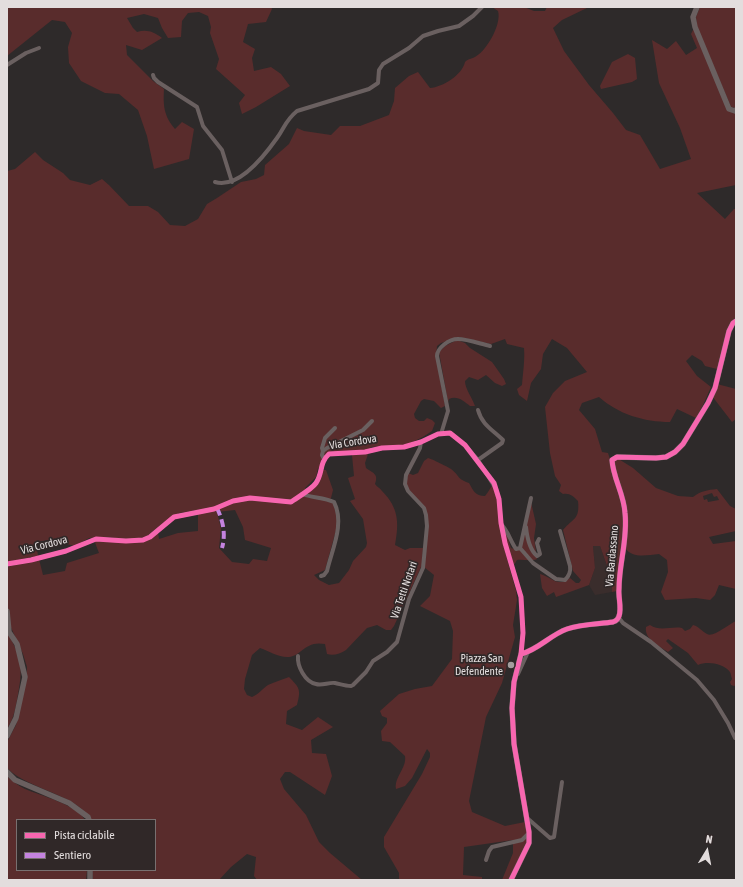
<!DOCTYPE html>
<style>
body{margin:0}
#map{position:relative;width:743px;height:887px;overflow:hidden;background:#2e2a2a;font-family:"Asap Condensed",sans-serif}
canvas{display:block}
.frame{position:absolute;inset:0;border:8px solid #e3dddd;pointer-events:none}
.legend{position:absolute;left:16px;top:819px;width:140px;height:52px;box-sizing:border-box;background:#302828;border:1px solid #787070;margin:0;padding:5px 7px;list-style:none;font-size:12px;color:#e3dddd}
.legend li{display:flex;align-items:center;gap:8px;height:20px}
.legend b{width:20px;border:1px solid #787070}
.north{position:absolute;left:687px;top:831px;width:40px;height:40px;-webkit-text-stroke:3px #302828;paint-order:stroke;rotate:10deg;font-size:11px;font-weight:700;line-height:16px;text-align:center;color:#e3dddd}
.north::after{content:'';display:block;margin:auto;width:14px;height:18px;background:#e3dddd;clip-path:polygon(50% 0,100% 100%,50% 72%,0 100%)}
</style>
<div id="map">
<canvas width="743" height="887"></canvas>
<div class="frame"></div>
<ul class="legend">
<li><b style="height:5px;background:#f766af"></b>Pista ciclabile</li>
<li><b style="height:5px;background:#c483df"></b>Sentiero</li>
</ul>
<div class="north">N</div>
</div>
<script>
const ctx = document.querySelector('canvas').getContext('2d');
ctx.lineJoin = 'round';
function paint(path, color) { ctx.fillStyle = color; ctx.fill(path, 'evenodd'); }
function trace(path, color, width, dash) { ctx.strokeStyle = color; ctx.lineWidth = width; ctx.lineCap = dash ? 'butt' : 'round'; ctx.setLineDash(dash || []); ctx.stroke(path); }
function drawText(font, color, halo, rows, align = 'center') {
  ctx.font = font + ' "Asap Condensed",sans-serif'; ctx.lineWidth = 3.5; ctx.setLineDash([]); ctx.textBaseline = 'middle'; ctx.strokeStyle = halo; ctx.fillStyle = color; for (const [text, x, y, turn = 0] of rows) {
    ctx.save(); ctx.translate(x, y); ctx.rotate((+turn || 0) * Math.PI / 180); ctx.textAlign = isNaN(turn) ? turn : align; if (halo) ctx.strokeText(text, 0, 0); ctx.fillText(text, 0, 0); ctx.restore();
  }
}
const built = new Path2D(`
 M593 546H600L612 580V592L595 595 589 585 595 568Z`);
const green = new Path2D(`
 M7 7H271L272 9 266 22 248 24 243 42 255 49 252 58 254 71 271 67 281 74 290 86 256 107 242 114 239 103 245 95 216 69 219 59 210 33 211 27 208 16 199 12 188 13 182 21 181 37 168 38 162 28 158 18 144 14 127 18 133 28 137 32C147 29 154 32 162 38L142 50 126 45 127 55 153 81 164 89C163 106 164 116 175 129L182 122 194 129 189 159 154 169 147 136 138 110 119 94 105 93 81 81 69 63 68 47 72 33 65 22 52 20 7 56Z
 M492 7H524L534 11H545L547 7H589L562 20 553 28 564 51 589 85 613 113 626 130 640 135 660 169 691 159 680 128 659 83 652 40 667 49 676 41 686 55 697 48 691 34 694 28 728 110 736 111V185L697 193 725 219 734 209H736V317L730 323 727 329 717 369 705 366 702 361 692 355 686 361 697 376 711 387 703 405 696 418 677 409 670 422C644 422 618 414 599 397L582 403 579 410 595 429 602 452 608 453 621 493 625 534 617 591 612 592V580L600 546H593L595 568 589 585 556 597 554 592 547 596 542 588 540 574C552 577 557 588 570 578L576 583H579L581 580 573 571 563 530C573 518 580 520 578 501 573 496 570 493 563 494L559 491 561 485 555 476 550 453 545 407 553 393 565 381 587 372 567 348 552 339 543 354 541 369 531 383 527 401 519 395 517 389 522 385C523 372 525 360 524 348L507 344 505 339 491 344 459 337 441 343 437 346 436 356 445 406 441 408 434 401 424 399 421 401 414 414 415 418 419 421H424L427 418 432 420 435 423 432 431C422 438 409 445 397 446 388 447 380 446 371 447L369 451 326 454 321 461 320 468H318L316 477 305 488 307 492 318 483 323 470H326L333 490 331 498 329 500 334 503 338 523 325 570 314 575 319 580 329 585 339 583 349 570 353 561 366 547 367 543 363 519 350 501 355 499 348 478 354 476 352 455 368 454 365 463 366 468C373 473 379 474 375 484 377 487 380 488 382 491 399 508 399 523 395 545L405 550 410 548H423L422 565 394 626 391 630H386L377 625 367 628 346 650C340 654 333 656 327 654L325 644C304 640 302 657 287 657 278 657 269 651 260 648L252 655 245 679 244 689 247 695 252 697C259 694 262 689 268 685 274 682 282 680 289 677 300 688 301 690 297 705L287 711 286 724 302 730 318 717 333 727 311 740 312 753 326 754 332 776 325 795 290 772H285L280 779 284 789 306 815 319 842 330 853 362 880H257L254 876 256 857 247 854 231 867 219 880H93L92 870H155V820H91C77 794 29 790 7 768V742L16 725 26 681 27 667 23 654 8 621 7 567 39 559 43 575 65 571 67 563 99 553 94 540 140 542 147 540 158 532 159 539 178 533 198 531V514L228 505 179 513 163 523 147 536 136 540 106 537 89 538 75 546 49 540 36 542 38 556 7 562V171L15 169 35 152 43 160 63 173 70 180 90 185 102 179C112 187 120 197 129 206H148L158 212 170 225 185 226 198 219 207 204 217 198 241 182 256 179 264 175 265 165 289 144 297 128 304 131 331 135 340 126H360L389 115 394 101 395 88 409 76 418 72 430 88C443 87 462 75 465 62 468 59 470 59 473 58 486 53 502 24 498 11ZM235 510 243 527 245 540 271 548 267 561 253 559 249 564 232 562 219 548 221 529 217 512Z
 M700 7H736V107L735 108 731 107 697 27 696 17Z
 M628 54 635 58 637 79 632 82 601 89 600 86 612 62Z
 M457 340 465 343 470 348 492 362 504 379 506 384 502 386 495 383 486 375 478 380 469 377 465 381C465 389 472 397 475 406H470C464 401 457 395 449 399L448 402 439 352 445 346Z
 M717 384 736 389V419L732 422 712 396Z
 M428 458C432 459 448 467 451 469 460 476 457 479 469 483 473 490 475 496 485 496L488 492 493 484 498 500V511L503 544 516 591 517 600 513 625 515 637 502 683 486 717 469 801 472 812 505 826 525 822 527 833 526 843 509 880H502L513 853V840L464 847 463 875 482 877V880H399V873L384 847V837L422 774 430 757V753L427 749 412 778 405 786 396 789C394 777 407 768 405 756L390 742 382 741 381 731 387 723V718L382 716 380 711 399 694 415 689 432 686 452 659 453 631 450 621 420 606 430 596 434 575 424 567 427 514 409 490 406 484 408 473 413 475 418 473 424 461Z
 M617 458 633 468 656 488 678 496 693 497C701 491 707 490 717 489L730 506 736 509V531L709 537 713 544 736 541V589L719 585 715 595 710 600 696 598 665 600 661 592 668 572 667 560 659 554C647 555 633 559 625 548L627 534 613 460ZM712 493 714 497 717 496 719 500 708 502 707 499 704 500 703 496Z
 M531 502 536 524 534 538 537 559C530 562 524 559 517 560L514 565 506 543 504 529C507 532 509 543 511 548L518 550Z
 M736 621V685L734 686 731 685 730 682 732 679C731 676 731 674 730 672 723 663 707 661 698 665L688 653 668 639 666 641 673 648 668 652C659 646 644 639 646 627L650 625C660 632 671 626 682 628L685 631 690 629 693 625C700 627 701 631 707 634 713 638 729 624 736 621Z
 M7 632C23 660 23 669 17 700 15 711 13 720 7 729Z
 M7 776C12 781 19 786 25 789 41 796 76 804 85 820H17V870H87L86 880H7Z`);
const minor = new Path2D(`
 M7 65 26 53 39 48
 M153 75 154 78 158 82 197 107 203 126 222 150 232 182
 M215 182C239 189 265 155 277 138 285 127 285 121 297 111L369 89 378 83 379 70 383 64 409 48 423 36 438 31 459 26 473 16 482 7
 M441 434 448 411 437 356C437 348 449 339 458 339 467 339 481 344 490 346
 M323 451 322 448 325 438 335 428
 M324 459 322 455 323 451 327 448 363 430 372 421
 M478 460 502 443 503 440C493 430 482 425 478 410
 M302 494C312 498 324 497 334 502 345 524 332 549 327 571L324 575 321 576
 M501 524C508 531 510 540 516 549L520 548 531 498
 M526 527C527 537 530 550 537 556L540 554 537 543 539 539
 M520 548 533 563 556 579 565 580C569 576 571 572 570 566L560 531
 M7 564 31 560 66 551 96 539 126 541 143 540 150 537 174 517 214 509 233 501 250 498 291 502C298 497 312 489 316 483 323 473 319 463 329 454L365 452 382 448 404 447 421 442 438 434 450 433 465 445 478 460 496 489 499 499 501 523 505 543 521 597 523 633 521 654
 M619 618 623 623 651 642 697 680 714 700 728 723 735 738
 M298 656C297 666 305 682 316 684 322 686 329 682 335 683 340 684 345 686 351 686L353 685 366 672 373 661 387 652 397 642 409 599 423 568 427 526 426 515 424 508 408 491 405 484 406 475 420 448 421 442
 M518 674 528 652
 M526 817 550 838 554 837 562 782
 M486 860 489 851 492 847 522 840 528 834`);
const tertiary = new Path2D(`
 M697 7 693 17 695 27 729 109 735 111 736 110
 M7 611 9 632 17 644 25 677 16 718 7 736
 M7 772 15 780 69 803 88 817 89 820
 M90 880V870
 M511 880 529 843V832L514 744 512 708 514 682 521 654C538 650 550 635 567 629 581 624 598 624 613 622 616 621 618 620 619 616 622 608 618 597 619 589 619 563 628 539 625 513 624 494 613 478 612 460L617 457 656 458 666 457 675 452 683 444 708 403 715 388 729 331 733 323 736 321`);
const quiet = new Path2D(`
 M217 508C223 521 226 534 222 548`);
const cycleway = new Path2D(`
 M7 564 31 560 66 551 96 539 126 541 143 540 150 537 174 517 214 509 233 501 250 498 291 502C298 497 312 489 316 483 323 473 319 463 329 454L365 452 382 448 404 447 421 442 438 434 450 433 465 445 494 483 499 499 501 523 505 543 521 597 523 633 521 654 514 682 512 708 514 744 529 832V843L511 880
 M521 654C538 650 550 635 567 629 581 624 598 624 613 622 616 621 618 620 619 616 622 608 618 597 619 589 619 563 628 539 625 513 624 494 613 478 612 460L617 457 656 458 666 457 675 452 683 444 708 403 715 388 729 331 733 323 736 321`);
const markers = [
 [511,665,4,"#a49e9e"]
];
const streetNames = [
 ["Via Cordova",353,442,-9],
 ["Via Cordova",44,545,-14],
 ["Via Bardassano",612,556,-85],
 ["Via Tetti Notari",404,590,-71]
];
const poiNames = [
 ["Piazza San",503,659],
 ["Defendente",503,672]
];
paint(built, '#3a2d2c');
paint(green, '#592c2c');
trace(minor, '#6a6060', 4);
trace(tertiary, '#6a6060', 5.5);
trace(quiet, '#c483df', 4, [8, 4]);
trace(cycleway, '#f766af', 5);
for (const [x, y, r, color] of markers) { const dot = new Path2D(); dot.arc(x, y, r, 0, 2 * Math.PI); ctx.fillStyle = color; ctx.fill(dot); trace(dot, '#302828', 1.5); }
drawText('11px', '#e3dddd', '#302828', streetNames);
drawText('11px', '#e3dddd', '#302828', poiNames, 'right');
</script>
